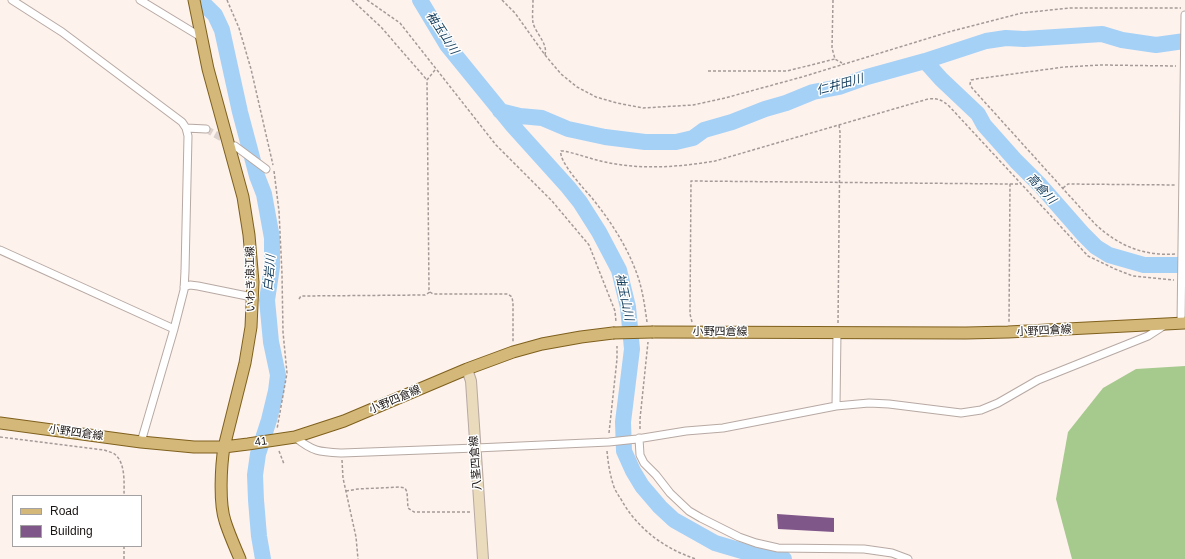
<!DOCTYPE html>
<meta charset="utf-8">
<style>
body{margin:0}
#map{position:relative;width:1185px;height:559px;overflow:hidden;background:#fef2ed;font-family:Arial,sans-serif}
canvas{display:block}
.legend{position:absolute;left:12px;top:495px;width:130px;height:52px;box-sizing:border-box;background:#fff;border:1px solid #a3a1a1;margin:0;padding:5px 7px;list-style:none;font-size:12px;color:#1a1513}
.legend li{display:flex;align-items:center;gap:8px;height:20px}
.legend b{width:20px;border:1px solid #a3a1a1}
</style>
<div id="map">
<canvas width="1185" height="559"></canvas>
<ul class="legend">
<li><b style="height:5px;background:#d3b87a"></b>Road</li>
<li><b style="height:11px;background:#7f5788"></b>Building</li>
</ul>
</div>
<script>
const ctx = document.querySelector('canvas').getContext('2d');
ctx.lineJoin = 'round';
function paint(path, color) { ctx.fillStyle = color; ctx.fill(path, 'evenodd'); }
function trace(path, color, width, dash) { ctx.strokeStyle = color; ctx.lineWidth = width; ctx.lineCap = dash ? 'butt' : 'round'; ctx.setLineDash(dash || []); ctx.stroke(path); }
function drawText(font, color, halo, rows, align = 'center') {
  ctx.font = font + ' Arial,"Noto Sans JP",sans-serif'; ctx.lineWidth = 3; ctx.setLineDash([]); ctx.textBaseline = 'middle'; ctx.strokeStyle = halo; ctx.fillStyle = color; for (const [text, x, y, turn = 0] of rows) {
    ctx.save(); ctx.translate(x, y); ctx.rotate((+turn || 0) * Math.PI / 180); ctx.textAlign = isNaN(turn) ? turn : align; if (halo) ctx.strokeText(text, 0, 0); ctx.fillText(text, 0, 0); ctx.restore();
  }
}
const forest = new Path2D(`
 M1185 366V559H1072L1056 499 1068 432 1103 388 1136 369Z`);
const river = new Path2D(`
 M196 0 205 5 215 15 222 30 240 112 257 176 264 194 272 238V267L267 300 271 342 278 375 276 391 269 420 258 454 255 475 256 500 259 536 263 559
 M420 0 447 45 513 126 568 187 580 202 599 232 619 270 628 307 632 349 623 422 624 451 633 471 642 486 660 507 674 520 715 543 752 554 784 559
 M925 61 941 79 978 114 984 125 1016 161 1040 185 1083 234 1096 247 1109 255 1144 265H1185
 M500 111 520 116 542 118 568 129 605 137 645 142H676L693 138 704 130 732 122 765 109 786 103 813 92 839 87 867 77 925 61 986 41 1006 38 1024 39 1102 34 1122 40 1156 45 1185 41`);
const building = new Path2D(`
 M777 514 834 518V532L778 529Z`);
const streetTunnel = new Path2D(`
 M206 129 229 142`);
const path = new Path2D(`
 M227 0 239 28 251 69 273 165
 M352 0 381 27 427 80
 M367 0 400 23 496 145 552 201 589 245 615 311 616 322
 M502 0 515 13 545 55 561 74 577 87 596 97 617 103 643 108 693 105 725 98 802 77 952 31 1022 13 1070 8H1181
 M533 0C533 7 532 16 533 23 536 34 548 43 545 55
 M833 0 832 48 835 59 842 63
 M435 70 427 80 429 290 430 292 433 294H508L512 297 513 303V342
 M708 71H787L835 59
 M274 171 279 211 282 274 283 332 287 373 277 429
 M1010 184H1021
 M1063 188 1068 184 1176 185
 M1175 254C1143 256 1119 246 1095 224L972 88 970 84 971 80 976 79 1064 67 1101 65 1176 66
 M299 299 301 296 425 295 430 292
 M647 322C645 308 643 293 639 280 629 249 612 223 592 198 585 190 558 161 561 151H564C578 154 591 159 605 162 641 170 680 167 715 161L928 99C938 98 942 100 949 106L1088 256 1115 269 1133 276 1174 280
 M692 322 690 314 691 181 1010 184 1009 323
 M838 323 840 132 839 125
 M640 429V419L648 342
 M609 433 617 359V346
 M0 437 104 450C107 451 110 452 113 453 126 461 124 483 124 496
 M279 451 284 464
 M607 451C608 463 610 475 614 487 616 492 619 496 622 501 638 529 665 549 696 559
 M342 460 343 478 356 537 358 559
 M346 491 358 489 399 487 405 488 407 492 408 508 414 512H470
 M124 559V546`);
const street = new Path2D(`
 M12 0 62 32 182 122 186 128 206 129
 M140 0 201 37
 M235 146 266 169
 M0 250 174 329
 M184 287 190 285 198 286 252 297
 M1181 323 1185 15
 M836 406 837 333
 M295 437C313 452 320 452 342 453L476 448 609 442 637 439 686 431 723 428 836 406 869 403 889 404 961 413 981 410 998 403 1038 380 1148 336 1165 325
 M639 438 640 455 644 463 656 475 670 493 689 511 701 518 739 537 756 543 778 548 864 549 892 553 908 559
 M141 442 174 329 184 290 185 271 188 136 186 128`);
const secondary = new Path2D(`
 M467 369 471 381 483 559`);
const primary = new Path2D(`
 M194 0 208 69 243 197 249 235 253 282 251 327 245 363 224 447C221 466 219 503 225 521 229 534 235 547 240 559
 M653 332 966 333 1008 332 1185 323
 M0 423 141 442 194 447H224L248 444 295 437 344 421 467 369 513 352 542 344 581 337 613 333`);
const primaryBridge = new Path2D(`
 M613 333 653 332`);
const streetNames = [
 ["いわき浪江線",251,279,-91],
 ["小野四倉線",1044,331,-3],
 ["小野四倉線",720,332],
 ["小野四倉線",395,400,-23],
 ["小野四倉線",76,433,8],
 ["41",261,442,-8],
 ["八茎四倉線",476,463,-94]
];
const waterNames = [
 ["袖玉山川",442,33,57],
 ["仁井田川",840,85,-15],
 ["高倉川",1041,189,47],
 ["白岩川",270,273,-85],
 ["袖玉山川",624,297,78]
];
paint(forest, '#a6c98e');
trace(river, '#a5d1f7', 16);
paint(building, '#7f5788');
trace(streetTunnel, '#dcd1cc', 7, [7, 3.5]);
trace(street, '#b7a9a3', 9);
trace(secondary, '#b7a9a3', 12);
trace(primary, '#7f601c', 13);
trace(path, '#a49a97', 1.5, [3, 2]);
trace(street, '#fff', 7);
trace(secondary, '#e9dbbc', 10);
trace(primary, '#d3b87a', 11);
trace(primaryBridge, '#7f601c', 13, []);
trace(primaryBridge, '#d3b87a', 11);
drawText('11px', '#1a1513', '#fff', streetNames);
drawText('italic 12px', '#18405f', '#fff', waterNames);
</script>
